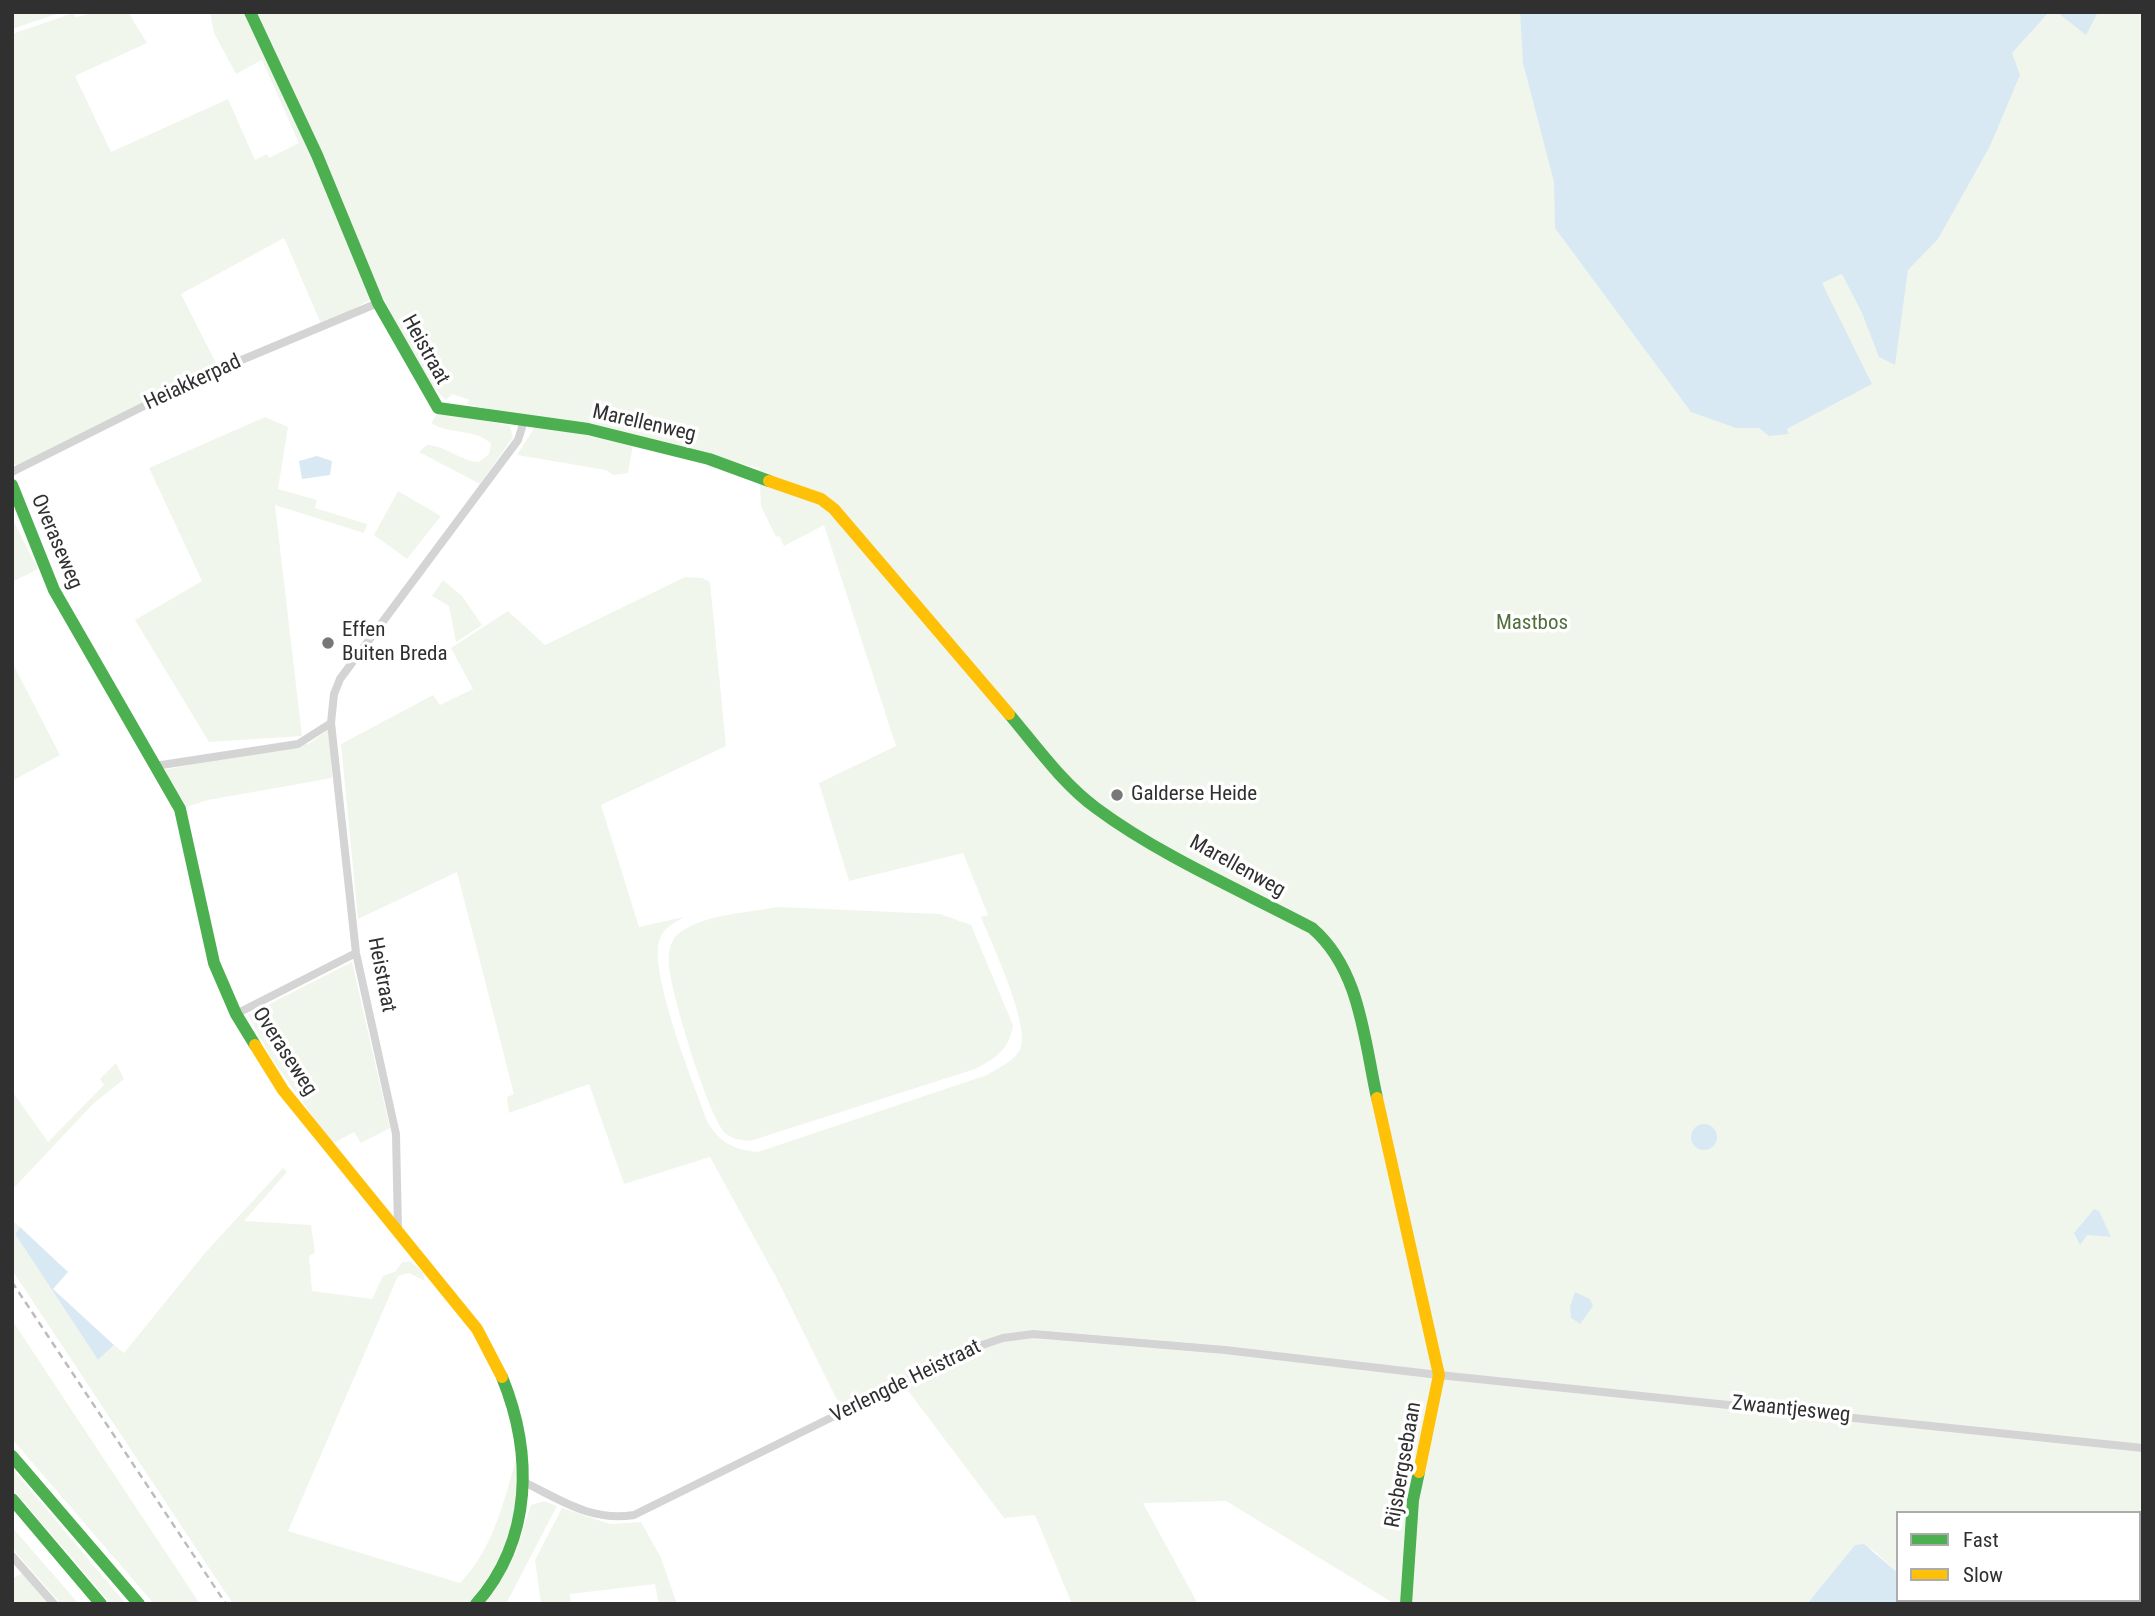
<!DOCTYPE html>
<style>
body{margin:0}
#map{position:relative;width:2155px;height:1616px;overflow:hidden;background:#fff;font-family:"Roboto Condensed",sans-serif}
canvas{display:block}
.frame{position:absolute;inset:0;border:14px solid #303030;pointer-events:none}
.legend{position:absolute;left:1896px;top:1511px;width:245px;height:91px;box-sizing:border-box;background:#fff;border:2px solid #acacac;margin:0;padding:9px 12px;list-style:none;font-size:21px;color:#303030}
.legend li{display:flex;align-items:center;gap:14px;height:35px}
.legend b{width:35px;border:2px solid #acacac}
</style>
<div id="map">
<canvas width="2155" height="1616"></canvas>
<div class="frame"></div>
<ul class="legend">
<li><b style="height:9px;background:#4caf50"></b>Fast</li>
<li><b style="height:9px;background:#ffc107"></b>Slow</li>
</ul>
</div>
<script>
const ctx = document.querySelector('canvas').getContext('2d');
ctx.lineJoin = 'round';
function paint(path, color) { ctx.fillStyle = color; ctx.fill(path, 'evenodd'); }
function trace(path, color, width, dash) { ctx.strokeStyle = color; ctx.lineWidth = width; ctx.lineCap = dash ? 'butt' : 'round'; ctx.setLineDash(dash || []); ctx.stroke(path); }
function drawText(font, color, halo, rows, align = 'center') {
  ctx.font = font + ' "Roboto Condensed",sans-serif'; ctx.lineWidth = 7; ctx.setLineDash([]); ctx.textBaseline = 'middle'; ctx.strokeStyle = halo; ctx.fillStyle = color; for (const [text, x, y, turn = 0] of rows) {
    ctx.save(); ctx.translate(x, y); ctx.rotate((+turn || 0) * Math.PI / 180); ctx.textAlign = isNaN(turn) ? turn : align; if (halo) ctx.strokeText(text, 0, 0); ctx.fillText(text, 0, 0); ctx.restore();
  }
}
const green = new Path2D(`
 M12 12H63L12 29Z
 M97 12H128L147 43 75 76 111 152 228 99 255 160 267 154 269 158 299 143 262 60 236 74 214 33 210 12H2143V1604H1929L1925 1600H2139V1513H1898V1573L1872 1549 1855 1546 1807 1604H1395L1226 1501 1143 1503 1198 1604H1072L1035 1515 1004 1518 909 1392 886 1386 841 1408 777 1279 710 1157 624 1184 589 1084 509 1113 507 1097 514 1094 457 872 358 919 341 744 433 695 440 705 473 689 451 648 508 611 545 645 685 577 702 578 710 582 726 746 601 805 639 927 684 917C674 923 664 928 660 938 647 970 694 1084 707 1121 720 1143 733 1149 758 1152L987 1075C998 1068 1017 1060 1021 1047 1029 1023 992 944 981 917L988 915 963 853 849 881 819 783 896 746 824 525 784 546 779 536 776 537 761 506 759 468 466 404 470 400 452 394 446 400 429 383 381 294 322 326 284 238 181 294 218 367 17 468 12 459V34L73 13 76 17Z
 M439 411 510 426 513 437 480 484 419 452 427 445C447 446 460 461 479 462L489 454 491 444C477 428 448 435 431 423Z
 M265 417 288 427 278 489 317 500 315 508 367 524 364 533 275 505 302 736 209 742 135 620 202 581 149 468Z
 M536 425 633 445 628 473 613 475 606 470 517 455Z
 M398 491 441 516 407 559 374 535Z
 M14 522 38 569 12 582V523Z
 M443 580 462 596 482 625 456 642 449 606 432 596Z
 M12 662 60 755 12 781Z
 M330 728 332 778 208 800 183 808 163 770 310 743Z
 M778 907 940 914 971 925 1013 1025C1010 1049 995 1059 975 1069L750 1141C741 1140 732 1139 725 1133 708 1116 671 993 669 966 668 956 669 944 676 936 699 914 748 913 778 907Z
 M352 962 390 1128 361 1143 354 1132 332 1144 270 1056 248 1015Z
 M116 1063 124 1079 93 1104 12 1190V1091L48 1142 104 1085 100 1079Z
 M283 1168 287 1172 244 1221 311 1225 315 1253 309 1256 312 1291 372 1299 383 1276 396 1271 402 1262 410 1261 423 1272 425 1281 409 1273 398 1276 288 1531 460 1583C495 1547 505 1496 519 1449 520 1461 524 1475 522 1487 516 1529 496 1572 468 1604H233L12 1270 14 1222 20 1227 15 1234 98 1360 114 1345 124 1353 205 1253Z
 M12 1320 200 1604H154L12 1439Z
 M12 1468 126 1604H111L12 1488Z
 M544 1501 557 1506 506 1604H485L515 1555 531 1505Z
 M562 1508 610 1524 641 1522 661 1558 677 1604H659L655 1584 570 1594 571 1604H541L535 1560Z
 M12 1527 79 1604H61L12 1548Z
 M23 1573 49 1604H12V1579Z`);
const water = new Path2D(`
 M1520 12H2049L2012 53 2020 75 1990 146 1938 239 1908 270 1895 365 1879 357 1862 313 1842 274 1822 283 1872 384 1787 429 1789 434 1769 436 1759 428H1736L1691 412 1555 228 1554 182 1523 63Z
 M2057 12H2098L2086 35Z
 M317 456 332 461 330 475 302 479 299 461Z
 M1691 1137a13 13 0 1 1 26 0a13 13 0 1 1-26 0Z
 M2094 1209 2099 1211 2111 1237 2087 1235 2080 1245 2074 1233Z
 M20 1227 68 1272 53 1289 114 1345 98 1360 15 1234Z
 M1575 1292 1590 1299 1593 1306 1580 1324 1571 1318 1570 1307Z
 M1864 1544 1898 1573V1600H1925L1929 1604H1807L1855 1545Z`);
const street = new Path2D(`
 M12 472 208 374 378 303
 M155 766 298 744 331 723
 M236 1014 356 953
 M398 1230 396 1134 356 953 331 723 334 694 340 679 518 440 524 421
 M526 1483C562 1501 593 1522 634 1515L970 1349 1003 1338 1033 1334 1225 1350 1439 1375 2143 1448
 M12 1556 54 1604`);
const fast = new Path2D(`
 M250 12 317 155 378 303 438 408 588 429 709 459 769 481
 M12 485 54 590 180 809 214 963 236 1014 255 1045
 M1009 714C1036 746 1062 783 1096 808 1159 855 1242 891 1312 928 1360 969 1364 1039 1377 1098
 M12 1456 139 1604
 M12 1499 101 1604
 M476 1604C533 1539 533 1453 502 1377
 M1406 1604 1413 1500 1419 1472`);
const slow = new Path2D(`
 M769 481 821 499 834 509 1009 714
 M255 1045 283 1090 477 1329 502 1377
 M1377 1098 1439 1375 1419 1472`);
const rail = new Path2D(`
 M12 1282 226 1604`);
const markers = [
 [328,643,7,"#787878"],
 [1117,795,7,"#787878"]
];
const streetNames = [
 ["Heistraat",425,350,61],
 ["Heiakkerpad",193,383,-25],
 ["Marellenweg",644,424,13],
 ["Overaseweg",56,542,67],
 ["Marellenweg",1237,867,29],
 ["Heistraat",381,975,79],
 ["Overaseweg",284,1052,57],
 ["Verlengde Heistraat",906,1382,-26],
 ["Zwaantjesweg",1791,1410,6],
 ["Rijsbergsebaan",1404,1465,-80]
];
const parkNames = [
 ["Mastbos",1532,624]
];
const poiNames = [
 ["Effen",342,631],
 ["Buiten Breda",342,655],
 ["Galderse Heide",1131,795]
];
paint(green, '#f1f6ed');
paint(water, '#d9e9f3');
trace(street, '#d4d4d4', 8);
trace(fast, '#4caf50', 12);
trace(slow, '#ffc107', 12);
trace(rail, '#bcbcbc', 2.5, [7, 5]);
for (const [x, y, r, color] of markers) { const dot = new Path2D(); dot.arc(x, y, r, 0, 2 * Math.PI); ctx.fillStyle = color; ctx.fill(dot); trace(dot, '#fff', 2.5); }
drawText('21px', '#303030', '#fff', streetNames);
drawText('21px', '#516e3b', '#fff', parkNames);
drawText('21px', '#303030', '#fff', poiNames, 'left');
</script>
